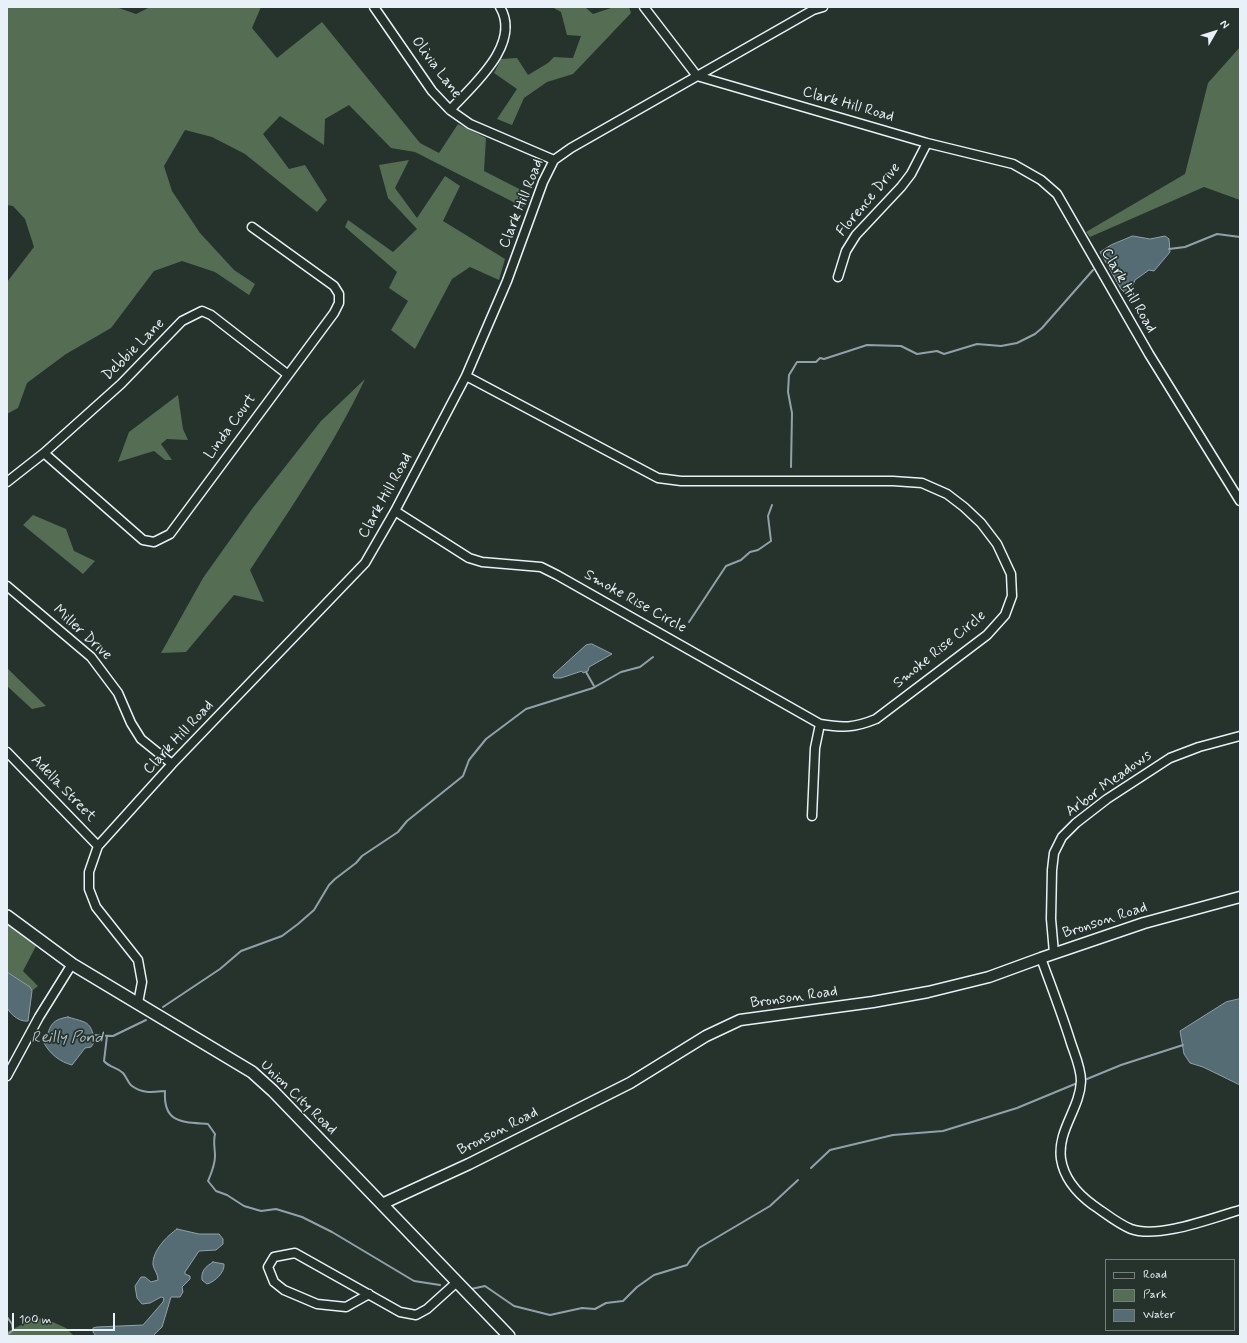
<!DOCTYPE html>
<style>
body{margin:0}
#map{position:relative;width:1247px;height:1343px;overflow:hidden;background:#26332d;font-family:Mynerve,sans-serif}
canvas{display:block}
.frame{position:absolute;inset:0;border:8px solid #e8f1f8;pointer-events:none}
.legend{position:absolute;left:1105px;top:1259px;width:130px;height:72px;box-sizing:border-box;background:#26332d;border:1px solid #747f7e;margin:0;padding:5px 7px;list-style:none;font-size:12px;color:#e8f1f8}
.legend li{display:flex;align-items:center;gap:8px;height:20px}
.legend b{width:20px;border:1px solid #747f7e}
.north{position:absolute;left:1195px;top:12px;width:40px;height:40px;-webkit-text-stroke:3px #26332d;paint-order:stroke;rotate:51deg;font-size:11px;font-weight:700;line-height:16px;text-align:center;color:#e8f1f8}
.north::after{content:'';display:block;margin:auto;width:14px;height:18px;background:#e8f1f8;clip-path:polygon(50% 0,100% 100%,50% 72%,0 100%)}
.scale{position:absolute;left:12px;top:1313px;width:103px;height:18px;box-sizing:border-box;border:2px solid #e8f1f8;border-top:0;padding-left:5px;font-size:12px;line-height:14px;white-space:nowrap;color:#e8f1f8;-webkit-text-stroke:3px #26332d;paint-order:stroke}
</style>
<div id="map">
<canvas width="1247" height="1343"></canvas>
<div class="frame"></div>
<ul class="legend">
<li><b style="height:5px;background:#26332d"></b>Road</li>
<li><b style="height:11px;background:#556d53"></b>Park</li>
<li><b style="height:11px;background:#556c74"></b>Water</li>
</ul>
<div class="north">N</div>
<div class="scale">100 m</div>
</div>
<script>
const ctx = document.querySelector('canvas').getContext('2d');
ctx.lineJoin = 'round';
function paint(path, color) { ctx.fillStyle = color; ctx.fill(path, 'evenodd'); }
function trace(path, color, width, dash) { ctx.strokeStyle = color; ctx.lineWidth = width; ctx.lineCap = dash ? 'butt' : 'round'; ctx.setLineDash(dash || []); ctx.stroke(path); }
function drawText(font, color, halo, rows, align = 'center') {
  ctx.font = font + ' Mynerve,sans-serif'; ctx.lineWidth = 3.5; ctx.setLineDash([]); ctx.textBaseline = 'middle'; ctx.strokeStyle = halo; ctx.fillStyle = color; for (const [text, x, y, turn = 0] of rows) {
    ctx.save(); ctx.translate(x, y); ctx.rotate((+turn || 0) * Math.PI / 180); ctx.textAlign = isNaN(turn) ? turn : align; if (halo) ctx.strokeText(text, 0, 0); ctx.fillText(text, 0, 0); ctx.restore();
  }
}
const green = new Path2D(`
 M7 7H116L136 14 150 7H261L252 28 277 58 322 22 420 143 439 153 458 124 486 138 484 171 531 195 523 207 415 152 391 148 349 105 325 119 324 145 280 116 263 134 289 169 305 165 327 200 317 212 245 154 212 137 185 130 164 166 172 191 200 233 234 270 255 284 249 295 215 272 182 261 154 271 111 328 66 354 27 383 18 408 7 414V282L34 247 25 219 13 206 7 205Z
 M552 7H585L593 14 614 7H629L631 13 573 74 547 82 524 98 512 125 497 119 517 89 494 73 501 59 517 58 528 75 548 63 554 57 573 58 581 36 567 35 561 12Z
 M1240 47V200L1204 187 1090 237 1086 232 1185 174 1208 83Z
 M409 160 395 188 417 218 445 176 460 186 443 221 505 259 499 280 470 267 452 279 415 349 391 330 408 301 389 288 397 272 345 227 348 220 393 252 417 229 388 198 379 165Z
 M365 379C333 447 291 508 250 570L264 602 234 595 186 652 161 653 203 578 252 509 321 421Z
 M178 395 183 429 188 440 167 439 161 444 172 460H165L154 451 118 462 129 432Z
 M33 515 66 529 74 551 95 561 83 574 23 525Z
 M7 668 46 706 32 709 7 686Z
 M7 921 36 946 23 971 38 986 32 991 30 987 7 972Z
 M44 1318 66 1328 74 1336H7V1332L31 1320Z`);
const water = new Path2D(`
 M1133 236 1150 239 1165 236 1169 239 1170 252 1154 271 1149 270 1135 280 1133 285 1125 293 1121 289 1100 252 1111 245Z
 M592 644 612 654 589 667 588 671 583 673 582 671 561 678H554L553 675 586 645Z
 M7 972 30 987 32 991 28 1021C20 1022 12 1016 7 1008Z
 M1240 999V1085L1203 1067 1190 1063 1184 1054 1180 1031 1226 1002Z
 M68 1017C87 1023 90 1020 95 1041L91 1047 85 1048 72 1065C60 1062 50 1054 44 1043 51 1027 49 1020 68 1017Z
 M177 1229 199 1234H219L223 1239V1244L216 1250 199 1251 185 1272V1274L190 1276V1279L182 1287 183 1292 180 1297H171L162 1327 153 1336H96L93 1332V1328L97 1327 143 1325 163 1302 164 1298 161 1297 150 1303 142 1304 137 1298 135 1286 141 1277H145L151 1282 158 1280C158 1274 154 1270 153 1265 152 1251 167 1236 177 1229Z
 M213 1262 224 1264C225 1272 215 1282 207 1284L202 1280C201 1271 205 1267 213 1262Z`);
const stream = new Path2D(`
 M1169 249 1185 247 1217 234 1240 237
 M791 467 792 413 788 392 789 375 797 362H816L820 358 824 359 867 345 901 346 917 354 937 351 944 354 977 344 1001 346 1017 343 1035 334 1042 328 1093 270
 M689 622 726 566 741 560 750 552 758 550 771 541 768 516 772 505
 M586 672 594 686
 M163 1007 220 969 241 951 282 936 298 924 314 910 329 885 335 879 356 863 362 856 398 832 407 821 463 776 469 760 486 739 526 709 593 688 621 672 640 667 653 657
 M91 1035 113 1036 146 1020
 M107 1036 104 1061C110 1068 117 1067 123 1073 126 1076 128 1083 132 1086 143 1094 153 1092 165 1091 163 1124 183 1122 208 1124L215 1134C213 1143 215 1148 215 1156 215 1165 211 1174 208 1181L216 1191 227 1195 244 1206 261 1211 276 1209 302 1217 332 1232 414 1281 440 1285
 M1087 1079 1121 1065 1183 1045
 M811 1168 830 1150 893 1135 943 1131 1017 1108 1075 1084
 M471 1289 485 1286 514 1306 550 1315 582 1308 595 1309 606 1303 623 1301 637 1287 654 1275 687 1265 699 1248 770 1206 798 1180
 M7 1317 12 1324 13 1330 7 1335`);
const minor = new Path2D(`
 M374 7 432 91 450 110 470 124 554 160
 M644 7 697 76
 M697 76 927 143 1013 164 1041 180 1057 194 1149 354 1240 501
 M450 110C473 85 522 44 500 7
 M838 277 846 251 856 235 901 187 911 174 927 143
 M44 453 143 540 154 542 170 534 334 313 339 303V294L334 286 252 227
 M7 482 44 453 121 384 182 321 202 311 211 315 287 374
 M395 511 469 558 482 562 541 567 557 575 820 724C843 728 854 728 876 719L987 635 1005 615 1012 596 1011 574 997 544 981 523 964 507 947 494 922 483 893 481H681L658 478 466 376
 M7 586 91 657 118 693 131 723 141 739 172 764
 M7 752 98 846
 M812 816 815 748 820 724
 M1054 953 1051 919 1052 870 1054 853 1062 837 1076 823 1107 799 1170 758 1199 747 1240 736
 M1041 958C1051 986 1062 1014 1071 1043 1075 1055 1081 1068 1081 1081 1080 1109 1057 1130 1061 1159 1064 1178 1078 1194 1093 1205 1105 1213 1118 1224 1131 1229 1159 1239 1212 1218 1240 1210
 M138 1003 142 982 138 960 96 907 89 889V872L98 846 172 764 365 563 395 511 466 376 507 281 543 182 554 160 571 148 813 10 823 7
 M7 1076 39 1017 72 964
 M369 1294 346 1307 317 1304 284 1290 274 1282 268 1267 274 1257 295 1253 400 1312 416 1315 427 1309 457 1282`);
const tertiary = new Path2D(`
 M382 1204 469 1164 630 1083 706 1036 740 1020 873 1002 928 992 989 977 1041 958 1144 923 1240 897`);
const secondary = new Path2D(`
 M7 916 72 964 252 1072 273 1091 509 1336`);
const streetNames = [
 ["Olivia Lane",436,68,53],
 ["Clark Hill Road",848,105,16],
 ["Florence Drive",869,200,-50],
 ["Clark Hill Road",522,204,-68],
 ["Clark Hill Road",1128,291,60],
 ["Debbie Lane",134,350,-45],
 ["Linda Court",231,427,-54],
 ["Clark Hill Road",386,496,-61],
 ["Smoke Rise Circle",635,602,29],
 ["Miller Drive",82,633,43],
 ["Smoke Rise Circle",940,650,-39],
 ["Clark Hill Road",179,738,-47],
 ["Arbor Meadows",1109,784,-36],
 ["Adella Street",63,789,46],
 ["Bronson Road",1105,921,-18],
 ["Bronson Road",794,998,-8],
 ["Union City Road",298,1098,44],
 ["Bronson Road",498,1132,-27]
];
const waterNames = [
 ["Reilly Pond",67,1039]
];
paint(green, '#556d53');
paint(water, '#556c74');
trace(water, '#90a1a9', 1);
trace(stream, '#90a1a9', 2);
trace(minor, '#e8f1f8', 11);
trace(tertiary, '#e8f1f8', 13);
trace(secondary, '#e8f1f8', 14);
trace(minor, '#26332d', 8);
trace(tertiary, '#26332d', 10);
trace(secondary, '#26332d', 11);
drawText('15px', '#e8f1f8', '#26332d', streetNames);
drawText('italic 16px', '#adbcc3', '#26332d', waterNames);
</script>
